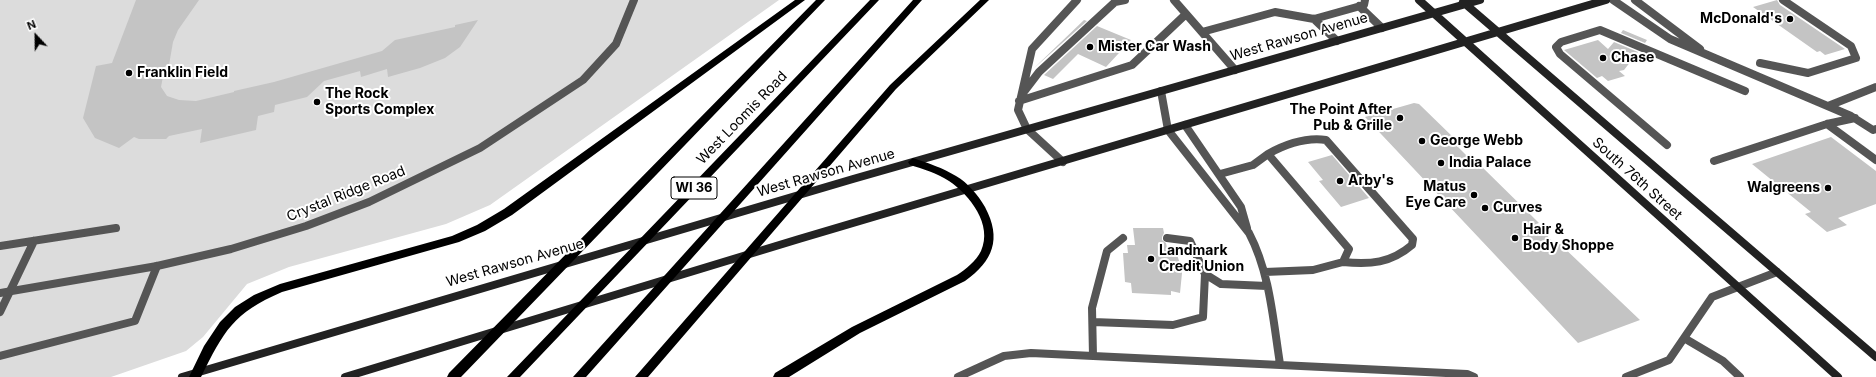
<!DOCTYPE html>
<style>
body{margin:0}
#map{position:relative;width:1876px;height:377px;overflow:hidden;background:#fff;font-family:Inter,sans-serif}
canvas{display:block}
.north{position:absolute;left:16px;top:16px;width:40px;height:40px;-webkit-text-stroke:3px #fff;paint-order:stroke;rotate:338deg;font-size:11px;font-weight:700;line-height:16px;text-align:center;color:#000}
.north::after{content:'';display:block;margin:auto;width:14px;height:18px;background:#000;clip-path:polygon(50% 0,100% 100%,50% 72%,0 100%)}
</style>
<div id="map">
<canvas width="1876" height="377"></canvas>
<div class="north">N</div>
</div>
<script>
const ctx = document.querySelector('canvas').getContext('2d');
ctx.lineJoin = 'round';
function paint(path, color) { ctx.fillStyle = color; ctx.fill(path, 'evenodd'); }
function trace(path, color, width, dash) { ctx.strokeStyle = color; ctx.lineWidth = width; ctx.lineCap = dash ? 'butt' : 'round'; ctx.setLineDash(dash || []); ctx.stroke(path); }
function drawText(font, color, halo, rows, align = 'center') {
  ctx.font = font + ' Inter,sans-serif'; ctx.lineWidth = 4; ctx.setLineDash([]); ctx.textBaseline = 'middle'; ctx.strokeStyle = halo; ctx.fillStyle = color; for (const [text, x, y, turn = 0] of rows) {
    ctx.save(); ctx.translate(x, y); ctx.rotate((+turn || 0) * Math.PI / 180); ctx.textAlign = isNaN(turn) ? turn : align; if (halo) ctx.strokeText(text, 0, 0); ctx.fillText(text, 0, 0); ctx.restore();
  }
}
const green = new Path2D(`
 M0 0H779L490 205 446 224 289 267 247 284 203 337 186 351 111 377H0Z`);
const building = new Path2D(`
 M136 0H199L178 30 173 42 169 65 165 66 161 87 167 96 179 100 196 101 234 92V91L274 82 382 51 395 40 455 27V25L478 20 460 47 445 58 420 68 388 77 387 69 361 77 360 71 324 81 307 97 275 105 274 112 258 116 256 130 200 143 202 129 169 136 166 139H139L134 137 119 148 95 138 83 118 96 66 112 63Z
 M1777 0 1780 5 1845 49 1825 55 1820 51 1817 52 1753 7Z
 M1084 20 1087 21 1033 69Z
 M1097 26 1131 40 1106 67 1078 54 1053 79 1044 75Z
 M1623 30 1647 40 1645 43 1621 33Z
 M1598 40 1608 49 1614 42 1638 52 1624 70 1619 71 1625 76 1608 81 1602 76 1597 78 1564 50Z
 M1414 103 1419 104 1455 139 1451 140 1476 165 1479 164 1539 223 1536 224 1556 245 1560 244 1640 320 1578 343 1365 117Z
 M1831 137 1876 171V204L1838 218 1847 225 1827 232 1805 214 1811 212 1752 164Z
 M1332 155 1369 198 1341 207 1319 181 1323 180 1308 162Z
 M1133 228H1163L1164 233 1162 237V240L1166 243 1167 248H1175L1180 264 1182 273 1180 293 1171 291V295L1132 293 1131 283 1125 282 1123 253H1128L1127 245H1135Z`);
const lane = new Path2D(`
 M1174 0 1235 70
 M1613 0 1670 39 1851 116 1873 130 1876 129
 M1635 0 1700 49
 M1359 6 1382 28
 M1314 19 1337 41
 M1202 32 1275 12 1314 19 1364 5 1365 0
 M1760 63 1808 73 1856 58 1851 46 1783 0
 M1161 91 1168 130 1249 233C1270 273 1273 320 1280 364
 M1023 93 1039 72 1115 2 1125 0
 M1019 101 1132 65 1186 14
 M1828 106 1876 87
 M1827 124 1876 160
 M1185 125 1241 207 1247 228
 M1667 145 1560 54 1556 47 1561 42 1600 30 1745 91
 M1268 154C1286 144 1305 137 1326 140L1413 239 1412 245C1391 263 1370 265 1343 262
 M1714 161 1827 124 1855 118
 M1063 162 1027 129 1018 110 1032 49 1077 0
 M1220 174 1253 165 1268 154 1349 249 1343 262 1313 270 1265 272
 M0 246 116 228
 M1205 274 1221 284 1267 286
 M0 312 34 241
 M1093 322 1173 325 1203 317 1205 274 1190 241 1167 238
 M1684 338 1723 361 1740 377
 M0 356 135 321 157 266
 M1093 356 1092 308 1107 251 1123 238
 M958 377 1004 356 1031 353 1467 374 1474 377
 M1626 377 1669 360 1712 297 1777 272`);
const street = new Path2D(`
 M0 293 157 266 231 249 306 226 369 202 480 148 583 80 616 44 634 0`);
const secondary = new Path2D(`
 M1419 0 1838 377
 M1463 2 1876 357
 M182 377 853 179 1480 0
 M345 377 799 239 1606 0`);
const primary = new Path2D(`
 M795 0H805L512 215 485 231 459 242 282 292C233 313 224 331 201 377H189L204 346 220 322 235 307 254 295 280 284 452 236 477 225 504 209Z
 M816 0H825L461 377H447L449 373Z
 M870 0H879L520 377H507Z
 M913 0H922L586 377H573Z
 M980 0H989L896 89 648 377H635L890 85Z
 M913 158C928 163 943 168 956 176 968 183 978 195 985 207 1002 239 993 261 965 281L860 333 789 377H773L775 373 852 327 957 275C966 269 976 261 981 251 993 225 970 195 949 181 937 173 923 169 910 165L908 162Z`);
const markers = [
 [1790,19,4,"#000"],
 [1090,47,4,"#000"],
 [1603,58,4,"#000"],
 [129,73,4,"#000"],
 [317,102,4,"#000"],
 [1400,118,4,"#000"],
 [1422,141,4,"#000"],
 [1441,163,4,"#000"],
 [1340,181,4,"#000"],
 [1828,188,4,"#000"],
 [1474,195,4,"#000"],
 [1485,208,4,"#000"],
 [1515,238,4,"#000"],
 [1151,259,4,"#000"]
];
const shields = [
 [694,188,46]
];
const shieldNames = [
 ["WI 36",694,188]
];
const poiNames = [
 ["McDonald's",1782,19,"right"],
 ["Mister Car Wash",1098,47],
 ["Chase",1611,58],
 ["Franklin Field",137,73],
 ["The Rock",325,94],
 ["Sports Complex",325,110],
 ["The Point After",1392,110,"right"],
 ["Pub & Grille",1392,126,"right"],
 ["George Webb",1430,141],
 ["India Palace",1449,163],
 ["Arby's",1348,181],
 ["Matus",1466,187,"right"],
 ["Eye Care",1466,203,"right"],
 ["Walgreens",1820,188,"right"],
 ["Curves",1493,208],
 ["Hair &",1523,230],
 ["Body Shoppe",1523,246],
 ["Landmark",1159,251],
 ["Credit Union",1159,267]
];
const streetNames = [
 ["West Rawson Avenue",1299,37,-16],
 ["West Loomis Road",742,118,-46],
 ["West Rawson Avenue",826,173,-16],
 ["South 76th Street",1637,179,42],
 ["Crystal Ridge Road",346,194,-22],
 ["West Rawson Avenue",515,263,-16]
];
paint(green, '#dcdcdc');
paint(building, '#c4c4c4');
trace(lane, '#555', 8);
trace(street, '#555', 8);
trace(secondary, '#222', 8);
paint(primary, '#000');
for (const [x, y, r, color] of markers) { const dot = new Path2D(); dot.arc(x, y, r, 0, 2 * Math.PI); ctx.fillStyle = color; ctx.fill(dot); trace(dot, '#fff', 1.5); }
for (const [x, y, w] of shields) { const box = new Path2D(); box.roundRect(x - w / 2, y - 11, w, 22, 3); ctx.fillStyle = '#fff'; ctx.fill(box); trace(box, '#000', 1); }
drawText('bold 13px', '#000', null, shieldNames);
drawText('bold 14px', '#000', '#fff', poiNames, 'left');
drawText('14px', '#000', '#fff', streetNames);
</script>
